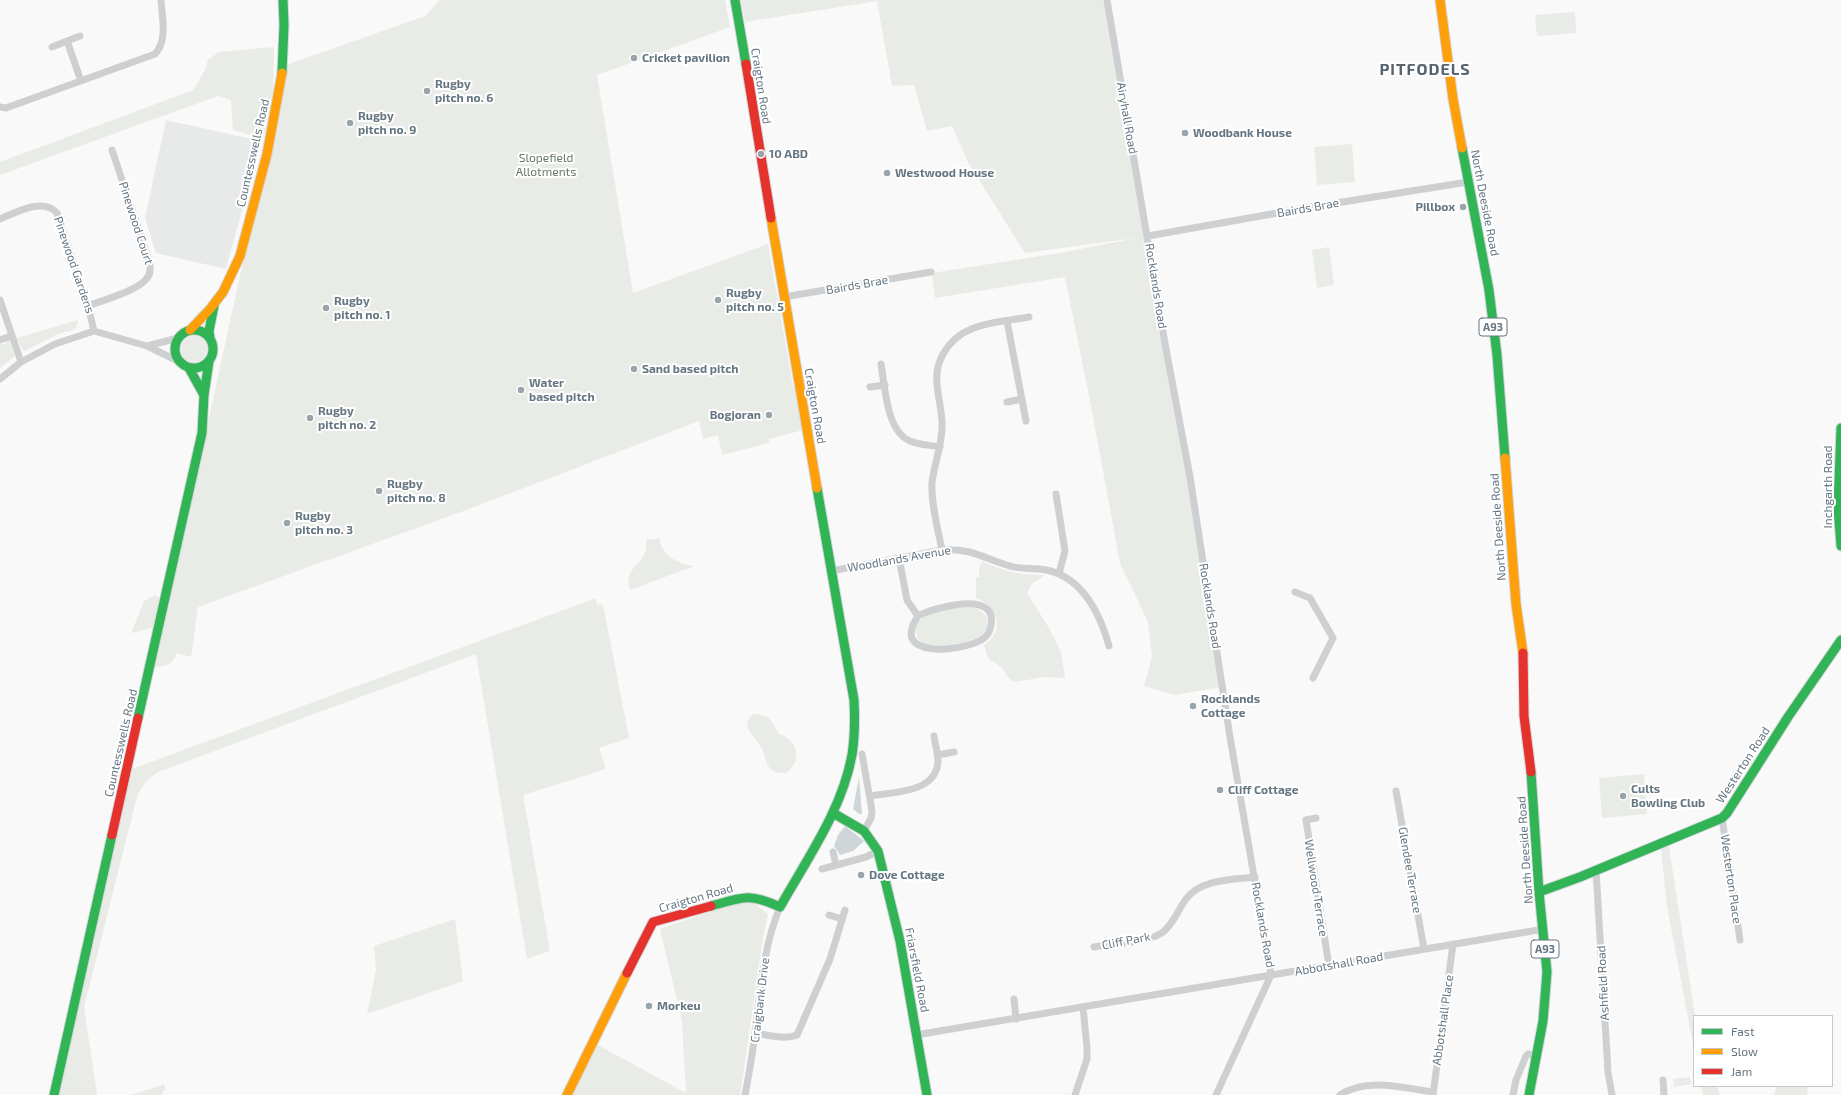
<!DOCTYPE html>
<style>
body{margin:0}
#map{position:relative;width:1841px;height:1095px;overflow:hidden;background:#f9f9f9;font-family:"Exo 2",sans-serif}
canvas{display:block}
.legend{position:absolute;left:1693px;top:1015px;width:140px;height:72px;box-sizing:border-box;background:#fff;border:1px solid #c1c8cd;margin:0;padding:5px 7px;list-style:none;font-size:12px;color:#657683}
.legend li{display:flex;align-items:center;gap:8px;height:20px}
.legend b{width:20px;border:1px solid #c1c8cd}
</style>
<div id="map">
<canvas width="1841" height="1095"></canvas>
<ul class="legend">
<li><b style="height:5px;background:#30b455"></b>Fast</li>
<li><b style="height:5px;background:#ff9f0a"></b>Slow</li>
<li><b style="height:5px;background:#e5322d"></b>Jam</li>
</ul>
</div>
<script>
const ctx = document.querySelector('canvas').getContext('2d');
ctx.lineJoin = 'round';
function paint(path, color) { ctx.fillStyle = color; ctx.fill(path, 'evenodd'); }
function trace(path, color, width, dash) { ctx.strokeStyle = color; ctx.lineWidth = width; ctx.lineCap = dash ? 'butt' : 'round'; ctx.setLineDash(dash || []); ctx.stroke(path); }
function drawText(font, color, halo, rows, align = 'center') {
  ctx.font = font + ' "Exo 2",sans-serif'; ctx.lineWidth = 4; ctx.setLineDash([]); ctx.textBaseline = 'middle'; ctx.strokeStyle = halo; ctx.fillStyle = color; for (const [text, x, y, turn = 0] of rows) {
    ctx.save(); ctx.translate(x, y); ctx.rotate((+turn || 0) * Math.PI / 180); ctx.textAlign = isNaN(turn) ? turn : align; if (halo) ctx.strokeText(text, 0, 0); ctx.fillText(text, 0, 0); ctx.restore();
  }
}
const built = new Path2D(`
 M166 120 261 141 226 269 156 253 145 218Z`);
const green = new Path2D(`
 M440 0H725L730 27 597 75 633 293 768 244 793 387 800 385 807 429 769 439V443L722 455 718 435 703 439 699 421 469 509 198 607 191 657 177 653C173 665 165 666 154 667L160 622 166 616 244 257 275 140 286 65 425 16Z
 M741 0H1107L1222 687 1175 695 1144 686 1152 657 1148 622 1120 563 1091 406 1065 277 935 298 932 273 1060 253 1136 238 1025 253 968 162 952 126 927 131 914 85 892 86 877 1 745 22Z
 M1575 12 1576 33 1537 36 1535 15Z
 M274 47 273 91 263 139 233 130 231 100 218 96 0 175V162L193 90 205 70 208 60 219 52Z
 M1352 144 1355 182 1317 185 1314 147Z
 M1329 247 1334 285 1317 288 1312 250Z
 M78 320 76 329 58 334 25 351 21 347 17 338Z
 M181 349a13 13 0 1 1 26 0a13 13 0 1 1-26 0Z
 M7 340H9L15 356 0 368V345L6 343Z
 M659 538C663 557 677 563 694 566L630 590C622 563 649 568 646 540Z
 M982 561C1003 572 1022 575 1045 575L1032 584 1027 593 1049 628 1061 652 1065 678 1045 677 1014 682 1009 678 1001 667 988 658 984 645C1006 631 998 606 976 598V577H979V569Z
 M155 595 160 599 154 627 133 633 132 631 144 601Z
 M596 598 597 605 603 604 629 738 599 748 606 769 523 795 550 951 527 959 476 654 158 772C148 779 142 785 137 797L84 1007 97 1095H54L76 995 132 769Z
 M968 607 978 609C984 613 988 617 987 624 987 643 947 646 933 646 918 647 909 628 921 619 934 609 953 608 968 607Z
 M753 714C771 714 771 721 779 734 798 739 803 762 786 773 781 773 774 773 771 769 765 764 766 755 762 749 757 738 738 726 753 714Z
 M1644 774 1647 814 1602 818 1599 778Z
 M1669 846 1695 1016 1694 1050 1667 906 1661 849Z
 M751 901 768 914 763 938 740 1095H572L598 1045 686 1093 682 1021 660 929 733 904Z
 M455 919 463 981 367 1014 376 970 374 946Z
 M1690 1077 1691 1084 1674 1087 1673 1079Z
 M164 1084 165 1088 162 1095H132Z
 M1701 1086H1717L1720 1095H1703Z
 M1777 1086H1808L1807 1095H1774Z`);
const water = new Path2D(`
 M859 777 862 814H859L853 809Z
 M845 826 864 841 853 851 840 855 834 846 838 835Z`);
const street = new Path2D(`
 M1107 0 1166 349 1190 477 1230 737 1271 975 1216 1095
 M80 36 67 41 81 81
 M52 47 67 41
 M0 107 6 108 155 54C168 40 162 18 161 0
 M0 219C17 212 43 197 57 213L88 306 94 331
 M1148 236 1311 207 1468 182
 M784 297 931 272
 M0 300 21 362
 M88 306C103 300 138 291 147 278 151 274 150 269 150 263L112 150
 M1007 321 1026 421
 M0 340 11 336
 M147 346 178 338
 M881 364C885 386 886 431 910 441 919 445 931 445 940 447
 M0 379 21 362 55 344 94 331 147 346 180 362
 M870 387 885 385
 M1007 402 1022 399
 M1056 494 1065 551 1059 573
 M942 550C938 529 931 505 932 483 934 465 941 448 942 429 943 414 938 399 937 384 936 374 938 363 943 354 961 322 996 323 1029 317
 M899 558 907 600 918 616C889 659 960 652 981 640 987 637 990 632 991 625 998 589 933 608 918 616
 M831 571 942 550C972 548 983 558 1010 566 1022 570 1034 567 1046 570 1082 577 1100 614 1109 646
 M1295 592 1310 598 1333 638 1313 678
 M862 754 872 811 871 818 864 831
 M937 755 954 752
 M1396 791 1424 949
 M870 796C893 792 937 793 938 761 938 753 935 744 934 736
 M1316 818 1306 820 1329 966
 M1722 818 1740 940
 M833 852 836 865
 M822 869 866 857 878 851
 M1596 870 1608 1072 1612 1095
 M829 915 842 919
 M1094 947C1113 944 1148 943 1163 932 1174 923 1178 910 1186 899 1201 879 1232 880 1255 877
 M1014 999 1016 1019
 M755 1033C768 1035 785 1040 797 1035L830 959 845 910
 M916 1035 1544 929
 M1663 1080 1664 1095
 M745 1095C749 1074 753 1053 755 1032 761 989 763 947 780 907
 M1075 1095 1087 1059V1048L1083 1007
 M1340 1095C1367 1077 1403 1088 1433 1092
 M1433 1095 1453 944
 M1513 1095 1516 1080 1526 1056 1528 1054 1536 1055`);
const fast = new Path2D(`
 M735 0 746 64
 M282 73 284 25 283 0
 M1462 148 1489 290 1497 355 1505 458
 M175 349a19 19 0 1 1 38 0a19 19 0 1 1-38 0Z
 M210 338 209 331 214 306
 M189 368 204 395
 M1841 428 1838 508 1841 546
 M138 718 202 433 204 395 209 361
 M833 813 864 831 878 851 900 941 927 1095
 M1539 892 1580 877 1722 818 1727 813 1788 717 1841 640
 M711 906C743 897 749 893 780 907 807 859 842 810 852 755 855 736 855 719 854 700L817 488
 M54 1095 112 835
 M1529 1095 1543 1021 1547 972 1539 892 1531 772`);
const slow = new Path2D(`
 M1440 0 1453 99 1462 148
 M771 218 817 488
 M190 330 210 309 223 292 240 256 267 154 282 73
 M1505 458 1516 604 1523 653
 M567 1095 627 973`);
const jam = new Path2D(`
 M746 64 771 218
 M1523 653 1524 716 1531 772
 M112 835 138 718
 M627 973 653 922 711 906`);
const markers = [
 [634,58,4,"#99a4ac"],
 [427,91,4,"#99a4ac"],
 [350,123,4,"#99a4ac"],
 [1185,133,4,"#99a4ac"],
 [761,154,4,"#99a4ac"],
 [887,173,4,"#99a4ac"],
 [1463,207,4,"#99a4ac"],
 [718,300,4,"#99a4ac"],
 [326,308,4,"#99a4ac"],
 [634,369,4,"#99a4ac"],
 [521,390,4,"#99a4ac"],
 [769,415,4,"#99a4ac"],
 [310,418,4,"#99a4ac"],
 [379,491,4,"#99a4ac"],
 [287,523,4,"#99a4ac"],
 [1193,706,4,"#99a4ac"],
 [1220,790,4,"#99a4ac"],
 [1623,796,4,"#99a4ac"],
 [861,875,4,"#99a4ac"],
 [649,1006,4,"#99a4ac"]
];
const shields = [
 [1493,327,28],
 [1545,949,28]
];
const shieldNames = [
 ["A93",1493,327],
 ["A93",1545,949]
];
const poiNames = [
 ["Cricket pavilion",642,58],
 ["Rugby",435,84],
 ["pitch no. 6",435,98],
 ["Rugby",358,116],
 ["pitch no. 9",358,130],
 ["Woodbank House",1193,133],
 ["10 ABD",769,154],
 ["Westwood House",895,173],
 ["Pillbox",1455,207,"right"],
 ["Rugby",726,293],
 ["pitch no. 5",726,307],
 ["Rugby",334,301],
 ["pitch no. 1",334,315],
 ["Sand based pitch",642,369],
 ["Water",529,383],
 ["based pitch",529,397],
 ["Rugby",318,411],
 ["pitch no. 2",318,425],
 ["Bogjoran",761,415,"right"],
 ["Rugby",387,484],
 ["pitch no. 8",387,498],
 ["Rugby",295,516],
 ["pitch no. 3",295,530],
 ["Rocklands",1201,699],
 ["Cottage",1201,713],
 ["Cults",1631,789],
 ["Bowling Club",1631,803],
 ["Cliff Cottage",1228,790],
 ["Dove Cottage",869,875],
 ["Morkeu",657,1006]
];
const streetNames = [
 ["Craigton Road",761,86,81],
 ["Airyhall Road",1127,118,80],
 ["Countesswells Road",253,153,-77],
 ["North Deeside Road",1485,203,79],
 ["Bairds Brae",1308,208,-10],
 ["Pinewood Court",136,223,72],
 ["Pinewood Gardens",74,265,71],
 ["Bairds Brae",857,285,-10],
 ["Rocklands Road",1156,286,81],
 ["Craigton Road",815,406,80],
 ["Inchgarth Road",1828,487,-90],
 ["North Deeside Road",1498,527,-94],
 ["Woodlands Avenue",899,559,-10],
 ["Rocklands Road",1210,606,81],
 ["Countesswells Road",121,743,-77],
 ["Westerton Road",1743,765,-57],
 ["North Deeside Road",1525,850,-94],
 ["Glendee Terrace",1410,870,80],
 ["Westerton Place",1731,879,82],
 ["Wellwood Terrace",1316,888,81],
 ["Craigton Road",696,898,-16],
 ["Rocklands Road",1263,925,80],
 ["Cliff Park",1126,941,-11],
 ["Abbotshall Road",1339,964,-10],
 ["Friarsfield Road",917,970,79],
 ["Ashfield Road",1603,983,-93],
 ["Craigbank Drive",760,1000,-83],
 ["Abbotshall Place",1443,1020,-82]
];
const parkNames = [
 ["Slopefield",546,158],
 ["Allotments",546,172]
];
const districtNames = [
 ["PITFODELS",1425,70]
];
paint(built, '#e8e9e9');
paint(green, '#e8ebe6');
paint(water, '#ced6d9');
trace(fast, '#d5d6d7', 11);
trace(slow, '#d5d6d7', 11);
trace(jam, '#d5d6d7', 11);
trace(street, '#cecfd0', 7);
trace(fast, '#30b455', 9);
trace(slow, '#ff9f0a', 9);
trace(jam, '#e5322d', 9);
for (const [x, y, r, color] of markers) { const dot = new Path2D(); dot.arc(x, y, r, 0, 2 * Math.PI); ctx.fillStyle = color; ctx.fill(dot); trace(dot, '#fff', 1.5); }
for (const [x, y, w] of shields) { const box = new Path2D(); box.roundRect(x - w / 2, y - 9, w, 18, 3); ctx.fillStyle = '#fff'; ctx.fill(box); trace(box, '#657683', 1); }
drawText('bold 11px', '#657683', null, shieldNames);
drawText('bold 12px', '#657683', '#fff', poiNames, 'left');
drawText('12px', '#657683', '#fff', streetNames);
drawText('12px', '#687a64', '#fff', parkNames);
ctx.letterSpacing = '1px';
drawText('bold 16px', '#57646e', '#fff', districtNames);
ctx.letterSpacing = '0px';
</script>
